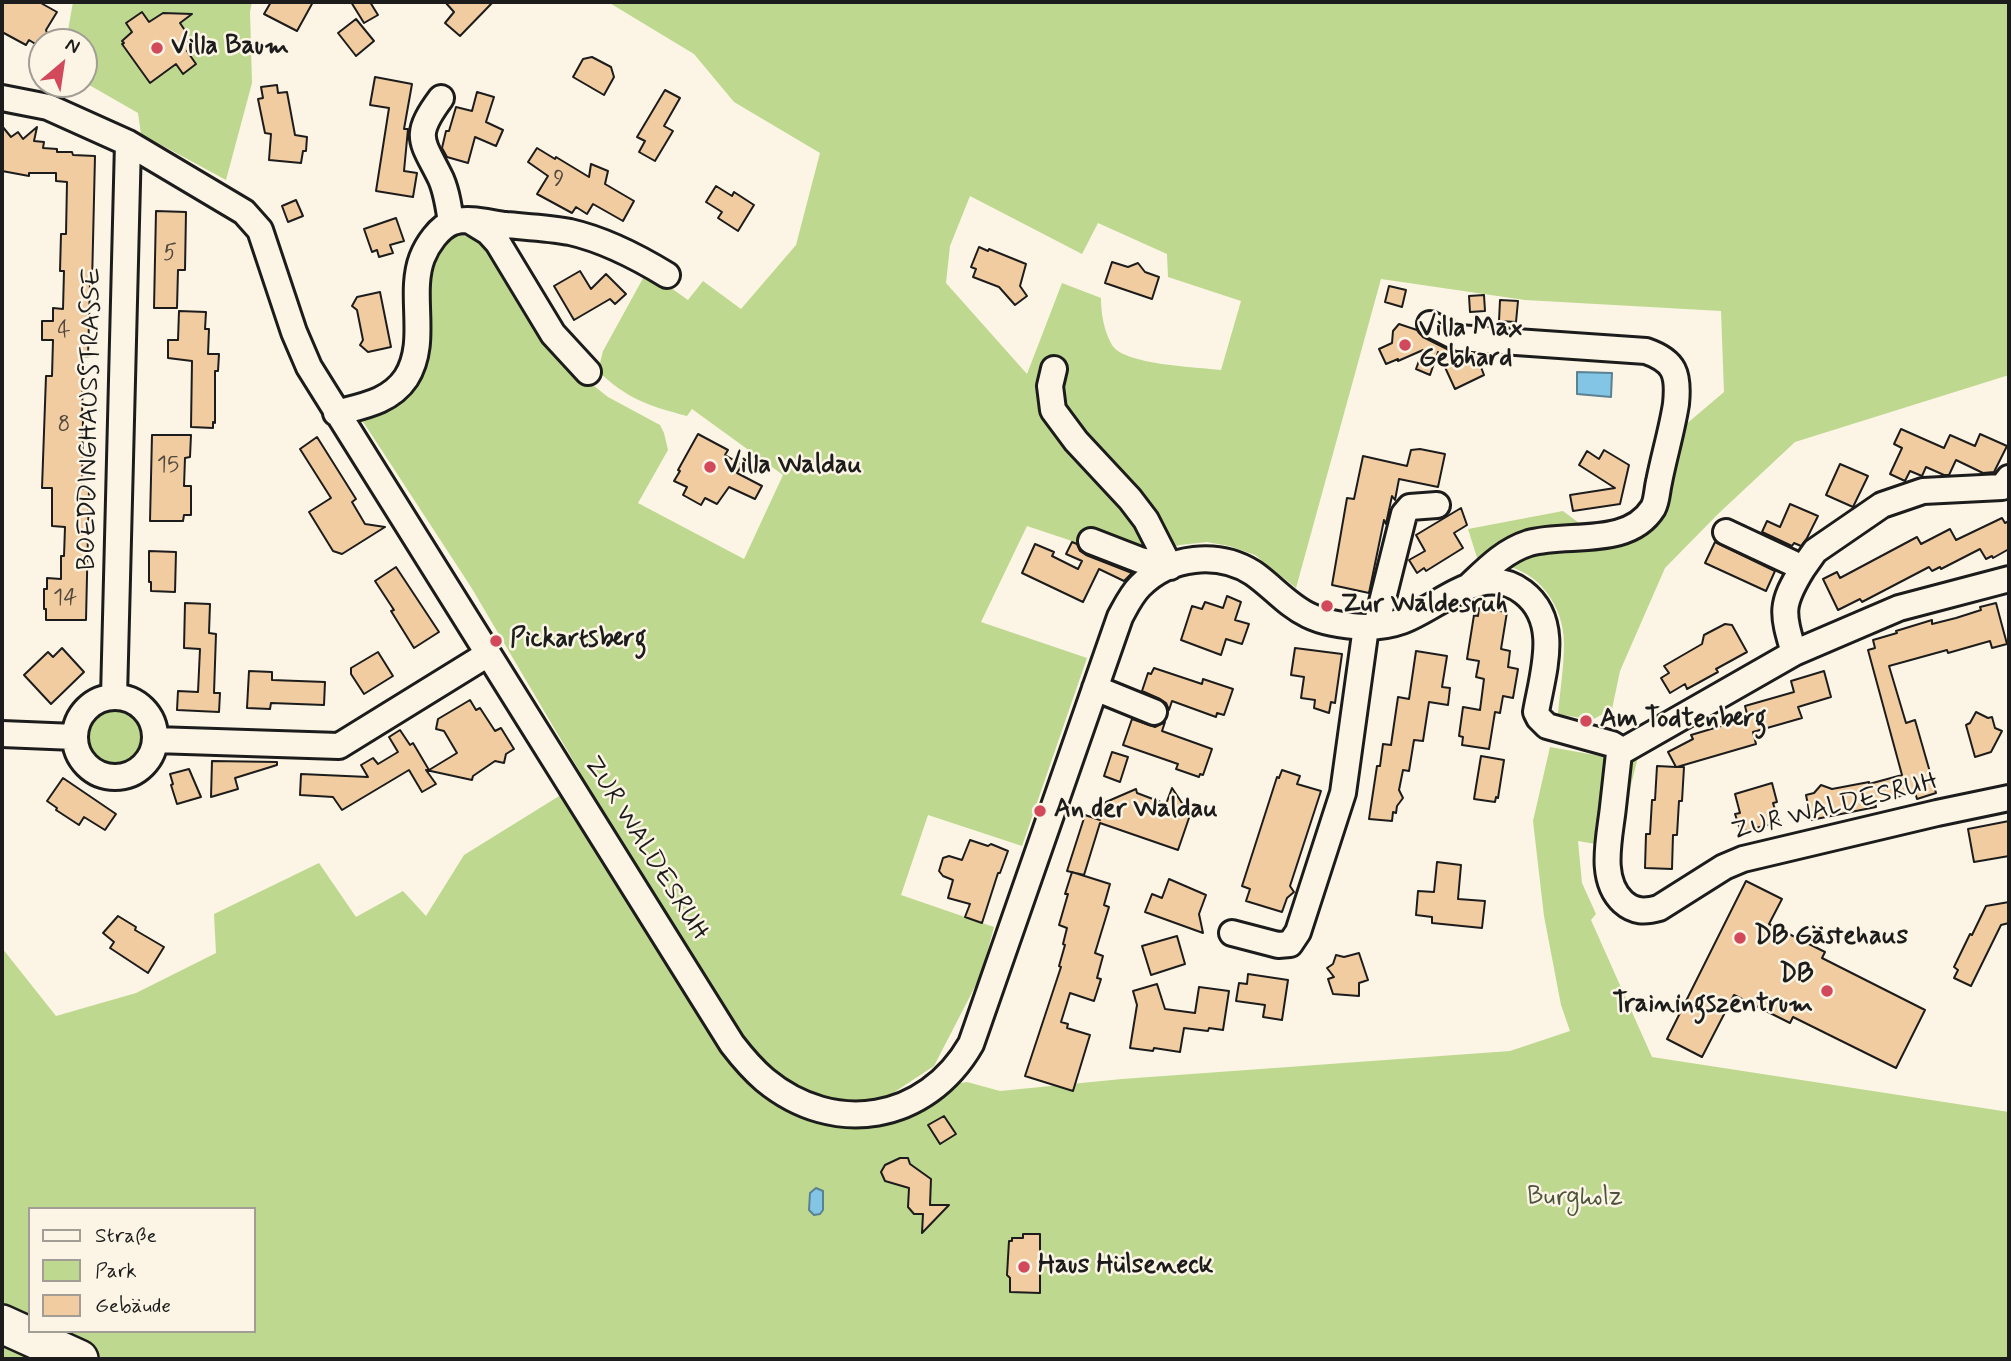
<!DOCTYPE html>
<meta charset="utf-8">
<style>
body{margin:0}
#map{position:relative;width:2011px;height:1361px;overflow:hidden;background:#fcf5e5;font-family:Mynerve,sans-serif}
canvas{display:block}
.frame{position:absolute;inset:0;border:4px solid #1c1c1c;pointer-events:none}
.legend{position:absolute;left:28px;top:1207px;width:228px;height:126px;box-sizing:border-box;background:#fcf5e5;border:2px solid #a29e95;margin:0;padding:9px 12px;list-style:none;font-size:21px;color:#1c1c1c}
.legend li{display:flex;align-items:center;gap:14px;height:35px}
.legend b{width:35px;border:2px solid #a29e95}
.north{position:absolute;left:28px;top:28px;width:70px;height:70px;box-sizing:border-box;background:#fcf5e5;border:2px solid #a29e95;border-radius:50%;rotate:29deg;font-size:19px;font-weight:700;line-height:28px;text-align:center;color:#1c1c1c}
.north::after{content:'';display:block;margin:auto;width:24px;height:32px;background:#d1495b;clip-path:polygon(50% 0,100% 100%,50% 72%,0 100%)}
</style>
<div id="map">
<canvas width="2011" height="1361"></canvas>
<div class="frame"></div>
<ul class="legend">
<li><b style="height:9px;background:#fcf5e5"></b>Straße</li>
<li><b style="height:19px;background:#bed88f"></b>Park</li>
<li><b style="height:19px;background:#f1cca1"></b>Gebäude</li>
</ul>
<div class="north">N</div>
</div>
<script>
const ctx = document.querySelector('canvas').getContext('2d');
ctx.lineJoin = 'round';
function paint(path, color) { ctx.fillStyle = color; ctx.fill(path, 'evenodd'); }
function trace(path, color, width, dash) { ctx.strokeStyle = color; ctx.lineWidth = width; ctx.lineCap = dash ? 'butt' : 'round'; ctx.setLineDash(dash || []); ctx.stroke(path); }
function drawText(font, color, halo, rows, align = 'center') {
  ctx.font = font + ' Mynerve,sans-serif'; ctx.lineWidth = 5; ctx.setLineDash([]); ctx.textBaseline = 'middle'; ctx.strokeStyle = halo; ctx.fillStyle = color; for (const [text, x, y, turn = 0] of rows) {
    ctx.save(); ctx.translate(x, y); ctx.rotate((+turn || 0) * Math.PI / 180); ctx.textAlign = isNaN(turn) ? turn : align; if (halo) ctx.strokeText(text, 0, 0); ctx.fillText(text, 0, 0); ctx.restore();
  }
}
const green = new Path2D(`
 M73 2H252L250 12 252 83 226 180 141 134 138 113 84 82V42H66Z
 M608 2H2009V375L1795 442 1718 514 1665 568 1620 671 1612 709 1592 720 1558 714C1560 691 1564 667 1564 643 1564 606 1538 570 1501 565 1493 564 1486 564 1479 564L1468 529 1563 511 1587 529 1630 519 1662 488 1684 426 1724 392 1721 311 1525 300 1381 279 1296 588 1255 555 1229 546 1207 542 1180 545 1157 552 1112 559 1069 540 1027 526 981 622 1087 658 1022 846 928 815 901 895 994 927 981 975 934 1066 890 1095 967 1082 1000 1091 1122 1079 1510 1051 1570 1031 1561 1005 1544 916 1533 821 1550 747 1606 757 1640 749 1631 785 1620 863 1613 847 1578 841 1582 883 1596 914 1591 920 1652 1057 2009 1112V1359H2V948L56 1016 136 993 216 953 214 914 319 863 356 917 403 891 426 916 464 855 564 793 580 772 471 587 358 414 394 400 423 283 438 242 455 235 479 238 589 382 608 397 660 425 664 433 668 450 638 503 744 559 783 475 692 409 687 416C649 406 627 399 598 371L603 351 647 271 688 300 703 281 741 309 796 245 820 153 734 102 694 54ZM970 196 1082 254 1098 223 1167 254 1168 277 1241 301 1221 370C1197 367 1124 365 1112 345 1104 331 1101 314 1101 298L1062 283 1027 374 946 283 950 246ZM30 1209H254V1331H30Z
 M84 737a31 31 0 1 1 62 0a31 31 0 1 1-62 0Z`);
const water = new Path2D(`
 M1577 372 1612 373 1611 397 1577 394Z
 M816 1188 823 1191V1210L820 1214 814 1215 809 1210 810 1193Z`);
const building = new Path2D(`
 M2 2H39L57 12 46 30 48 36 42 38 37 45 29 40 26 45 2 32Z
 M271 2H313L297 31 264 14Z
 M351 2H370L378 15 364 23Z
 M445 2H493L460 36 445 23 454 12Z
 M142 12 149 22 163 13 192 14 180 23 188 35 185 38 191 47 187 51 196 64 183 74 176 64 150 83 122 44 124 43 122 41 132 32 126 23Z
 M356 19 374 41 356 56 338 33Z
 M592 57 611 67 614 77 604 95 573 77 583 59Z
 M375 77 412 84 404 129H408L404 171 417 173 413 197 376 191 389 108 370 105Z
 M277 85 278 93 287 92 295 135 307 137 306 151H303L301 163 269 160 271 134 265 133 258 99 263 98 261 87Z
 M665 90 680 98 664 126 673 131 655 161 639 152 645 141 637 137Z
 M477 92 494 97 486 122 503 130 496 146 475 137 468 163 447 157 442 148 446 131H449L456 107 472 111Z
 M2 126 11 137 18 132 23 139 37 127 34 141 44 142 43 148 57 149V152H72L73 155 95 156 92 284H90L88 357H83L82 420H83L82 489H89L86 620H46V609H44V589H47V578L61 579V556H64L65 527 52 526V488H42L46 376H52L53 340H42V321H53V308L63 309 64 271H60L61 234H66L67 182 56 181V173H29V176L2 171Z
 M537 148 555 159 556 157 589 177 591 164 608 171 605 184 634 201 623 221 593 204 587 214 576 207 572 213 537 194 548 176 528 162Z
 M716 186 732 196 734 192 754 205 738 231 718 218 722 212 706 202Z
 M296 200 303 216 288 222 282 206Z
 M156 211 186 212 185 270H178L177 308H154Z
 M396 218 404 241 390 245 393 253 379 257 377 250 372 252 364 229Z
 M979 247 988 251 989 249 1026 264 1020 286 1027 296 1015 305 999 287 973 277 976 269 971 267Z
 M1112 262 1128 267 1138 263 1145 272 1159 277 1152 299 1105 283Z
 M580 271 591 289 606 274 626 294 615 304 610 299 574 320 554 286Z
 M1389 286 1406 290 1402 307 1385 302Z
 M380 292 391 347 368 352 360 345 363 340 357 310 352 306 357 297Z
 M1484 295 1485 311 1470 312 1469 296Z
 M1500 300 1518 301 1516 322 1499 321Z
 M179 311 206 312 205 329H209L208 354H219L218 371H215V423L213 422V428L191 427 192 361 168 358V340H178Z
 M1399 324 1417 330 1423 337 1451 351 1476 354 1484 375 1455 389 1438 352 1430 375 1416 369 1423 350 1398 361V359L1386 364 1379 349 1392 343 1393 331Z
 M1901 429 1944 448 1950 435 1975 446 1980 434 2007 446 1994 472 1983 473 1956 460 1949 475H1944L1926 467 1922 476 1910 471 1905 481 1890 474 1902 448 1894 444Z
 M698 434 728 450 725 455 742 465 737 473 762 486 755 499 729 487 717 504 705 498 701 505 683 495 687 487 674 481 680 471 678 470Z
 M152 435H191L190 457 185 458 184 486H191V515H184L183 521H150Z
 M317 437 356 499 352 502 365 524 385 527 342 554 333 551 309 512 331 498 300 449Z
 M1420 449 1445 454 1438 487 1399 479 1395 500 1392 496 1386 524 1384 520 1369 593 1332 585 1347 498 1354 499 1363 456 1407 466 1411 450Z
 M1604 450 1629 465 1620 504 1573 511 1570 495 1615 488 1579 465 1587 451 1599 459Z
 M1840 464 1868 476 1853 507 1826 495Z
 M1790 504 1818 516 1807 538 1801 546 1794 543 1792 546 1762 532 1767 521 1780 527Z
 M1461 508 1467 525 1454 533 1463 548 1426 571 1424 568 1417 573 1409 560 1425 551 1416 535Z
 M2002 518 2005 523 2009 521V549L1993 558 1992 556 1986 559 1980 549 1941 569 1940 567 1932 571 1929 567 1862 602 1860 599 1838 610 1823 579 1837 572 1840 578 1917 537 1921 544 1950 529 1956 540Z
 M1072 542 1077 544 1080 551 1086 555 1132 573 1124 581 1099 569 1083 602 1022 573 1035 544 1054 552 1052 556 1078 569 1082 561 1066 554Z
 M1715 542 1775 571 1766 591 1705 563Z
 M149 551 176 552 175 592 151 591V582H149Z
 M396 567 439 632 414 648 391 611 394 610 375 581Z
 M1227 596 1241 602 1235 620 1249 624 1242 644 1226 639 1221 655 1181 640 1192 606 1202 609 1205 602 1223 608Z
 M185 603 210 604 209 633 216 634 214 693H220L219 712 177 710 178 691 198 692 200 649 184 648Z
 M1996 603 2007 644 1992 648 1990 641 1948 653 1947 650 1889 666 1906 723 1915 720 1936 793 1917 799 1915 792 1875 803 1876 807 1811 820 1806 795 1814 793 1821 785 1832 789 1869 782V784L1902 775 1868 650 1875 648 1873 640 1897 633 1896 631 1932 620V624L1956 618 1981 610 1980 607Z
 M1479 608 1507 612 1501 649 1510 651 1508 667 1518 669 1513 698 1503 696 1500 713 1495 712 1489 749 1462 745 1463 737 1459 736 1463 707 1480 710 1484 679 1476 677 1479 661 1467 659 1474 615 1478 616Z
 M1725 624 1732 625 1747 652 1716 669 1718 672 1687 689 1685 684 1670 693 1661 678 1669 673 1664 666 1702 644 1704 635Z
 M62 648 84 672 51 704 24 675 48 652 53 657Z
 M1295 648 1342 654 1335 703 1331 702 1329 713 1314 708 1315 700 1301 698 1304 677 1291 675Z
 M1416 651 1447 656 1442 687 1450 688 1448 705 1429 702 1423 741 1414 740 1409 771 1403 770 1399 790 1403 798 1397 806 1396 813 1393 812 1392 821 1369 819 1377 766H1380L1383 744 1391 745 1398 697 1409 699Z
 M378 652 393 676 364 694 351 674V668Z
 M1154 668 1202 684 1203 679 1233 689 1224 715 1217 713 1216 717 1172 701 1169 710 1166 703 1160 699 1142 691 1148 673 1151 674Z
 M249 671 272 672V680L325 682 324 705 271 703 270 709 247 708Z
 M1824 671 1831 697 1798 707 1802 718 1753 732 1756 744 1677 767H1684L1682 801H1679L1677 835H1673L1672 869 1645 868 1646 834H1650L1652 800H1655L1657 766 1676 767 1668 752 1693 739 1691 735 1748 718 1745 706 1794 692 1791 681Z
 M470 700 476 710 480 708 495 731 501 728 514 749 506 754 504 763 495 761 473 776 472 780 426 770 436 784 422 792 409 770 342 810 333 797 300 795 301 774 368 777 361 765 373 758 378 764 398 752 389 737 400 730 410 745 413 743 429 770 457 753 444 731 436 729 438 719Z
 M1976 712 1988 718 1992 717 1995 728 2002 731 1991 752 1975 757 1966 725 1970 723Z
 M1132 719 1155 727 1165 722 1162 731 1212 749 1203 775 1200 774 1199 777 1176 769 1178 764 1123 745Z
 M1112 752 1128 757 1120 782 1104 776Z
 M1481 756 1504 760 1498 798 1496 797 1495 802 1474 799Z
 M212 761 277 762V765L235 778 238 789 211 797Z
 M189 769 201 797 177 804 171 785 173 784 170 774Z
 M1282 770 1300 776 1297 784 1321 791 1290 886 1294 892 1287 898 1282 912 1246 901 1250 889 1242 886 1277 777 1279 778Z
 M63 778 116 814 105 830 84 817 79 825 56 810 57 808 47 801Z
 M1772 783 1777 802 1773 803 1779 822 1741 832 1735 814 1740 813 1735 794Z
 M1172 788 1190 815 1178 850 1100 823 1084 875 1067 871 1085 815 1100 820 1106 802 1136 789 1137 793 1166 804Z
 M2009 821V856L1974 862 1968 829Z
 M970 840 988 846 991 844 1008 851 1000 873H998L982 923 965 917 970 904 948 898 953 880 943 876 939 871 943 858 949 856 962 860Z
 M1437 862 1461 865 1458 899 1485 901 1482 928 1432 923V917L1416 915 1418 891 1434 892Z
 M1072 872 1110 884 1104 905 1109 907 1095 953 1103 956 1097 978 1101 979 1094 1001 1070 993 1061 1022 1068 1024 1067 1028 1090 1035 1073 1091 1025 1076 1061 967 1059 966 1065 945 1063 944 1067 928 1059 925 1068 894H1065Z
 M1169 879 1206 895 1199 914 1203 933 1145 912 1152 894 1162 898Z
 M1746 881 1782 899 1769 924 1825 952 1822 958 1925 1010 1896 1068 1793 1017 1790 1023 1734 995 1702 1057 1667 1039Z
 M2009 902V923L2001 925 1971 986 1954 978 1958 970 1954 967 1970 934 1972 935 1986 906Z
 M118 916 136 927 135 930 164 947 148 973 110 948 114 942 103 933Z
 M1177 936 1185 964 1151 975 1142 946Z
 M1359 953 1368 980 1359 983V996L1333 994 1328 979 1334 977 1327 968 1333 964 1336 955 1344 957Z
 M1248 974 1288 980 1282 1020 1263 1017 1265 1005 1236 1001 1239 983 1247 984Z
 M1157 984 1165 1009 1195 1013 1199 987 1229 991 1223 1030 1209 1028 1208 1031 1184 1028 1180 1052 1154 1048 1153 1051 1130 1048 1137 1005 1133 991Z
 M944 1116 956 1134 940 1144 928 1125Z
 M900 1158H908L910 1164 931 1179 930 1205H949L922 1233 923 1214H914L908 1207 909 1188 885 1181 881 1172 885 1165Z
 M1023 1234H1040V1293L1010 1292V1278L1007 1275 1009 1241H1012V1238H1023Z`);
const minor = new Path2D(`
 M2 98 48 107 128 143 244 212 260 230 294 332 309 367 732 1044C742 1057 752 1069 765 1080 834 1137 926 1122 971 1044L1120 617C1126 606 1131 595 1140 586 1169 556 1218 551 1253 573 1272 586 1287 605 1308 615 1324 623 1346 626 1365 627 1377 627 1391 625 1402 621 1440 607 1482 561 1523 592 1561 621 1543 672 1536 712L1539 718 1547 726 1612 744 1617 747 1619 753C1617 771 1615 789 1613 807 1610 837 1598 879 1623 902 1634 912 1645 912 1659 908L1724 867 1743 859 1937 813 2009 798
 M441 98C412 137 422 140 441 179 447 193 449 208 451 223
 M470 221 488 232 498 243 553 334 588 372
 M1430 324 1458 338 1646 351C1675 361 1679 374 1676 404 1672 430 1664 456 1659 482 1657 490 1657 501 1653 508 1628 548 1568 532 1529 543 1504 551 1487 569 1469 586
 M1054 369 1050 386 1053 410 1076 441 1130 499 1146 520 1170 567
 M336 413C362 406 390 402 406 378 429 342 408 295 422 258 427 245 439 227 453 222 469 217 489 223 506 225 527 227 549 228 570 232 605 240 636 256 667 275
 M1726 532 1803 568 1815 551 1882 505 1923 491 2002 487 2009 478
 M1091 541 1140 560 1170 567
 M1376 626 1404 514 1410 507 1437 505
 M1794 653C1782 612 1780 605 1803 568
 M1095 688 1154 712
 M114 697 128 143
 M75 737a40 40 0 1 1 80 0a40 40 0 1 1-80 0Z
 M2 734 75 737
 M155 740 339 746 488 654
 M1619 753 1794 653 1899 608 2009 579
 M1232 933 1278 945 1290 944 1298 932 1343 793 1366 627`);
const highway = new Path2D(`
 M2 1324 79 1359`);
const markers = [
 [157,48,7,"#d1495b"],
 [1405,345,7,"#d1495b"],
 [710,467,7,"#d1495b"],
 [1327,606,7,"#d1495b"],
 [496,641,7,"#d1495b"],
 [1586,721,7,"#d1495b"],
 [1040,811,7,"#d1495b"],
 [1740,938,7,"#d1495b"],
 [1827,991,7,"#d1495b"],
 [1024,1267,7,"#d1495b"]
];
const numberNames = [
 ["9",559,180],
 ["5",170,254],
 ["4",64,331],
 ["8",64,426],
 ["15",168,466],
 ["14",65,599]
];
const poiNames = [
 ["Villa Baum",171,48],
 ["Villa Max",1419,330],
 ["Gebhard",1419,360],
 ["Villa Waldau",724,467],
 ["Zur Waldesruh",1341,606],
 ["Pickartsberg",510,641],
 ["Am Todtenberg",1600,721],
 ["An der Waldau",1054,811],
 ["DB Gästehaus",1754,938],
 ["DB",1813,976,"right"],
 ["Trainingszentrum",1813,1006,"right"],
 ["Haus Hülseneck",1038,1267]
];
const streetNames = [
 ["BOEDDINGHAUSSTRASSE",91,419,-89],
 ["ZUR WALDESRUH",1835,808,-14],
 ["ZUR WALDESRUH",645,849,58]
];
const parkNames = [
 ["Burgholz",1575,1199]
];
paint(green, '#bed88f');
paint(water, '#83c5e4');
trace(water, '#5a8194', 2);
paint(building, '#f1cca1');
trace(building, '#1c1c1c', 2);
trace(minor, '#1c1c1c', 30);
trace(highway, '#1c1c1c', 42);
trace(minor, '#fcf5e5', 24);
trace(highway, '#fcf5e5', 37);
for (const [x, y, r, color] of markers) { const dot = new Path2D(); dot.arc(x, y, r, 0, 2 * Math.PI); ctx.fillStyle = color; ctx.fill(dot); trace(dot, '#fcf5e5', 2.5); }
drawText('23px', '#51483d', null, numberNames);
drawText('bold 26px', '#1c1c1c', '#fcf5e5', poiNames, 'left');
drawText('26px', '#1c1c1c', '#fcf5e5', streetNames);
drawText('26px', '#4d543e', '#fcf5e5', parkNames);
</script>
